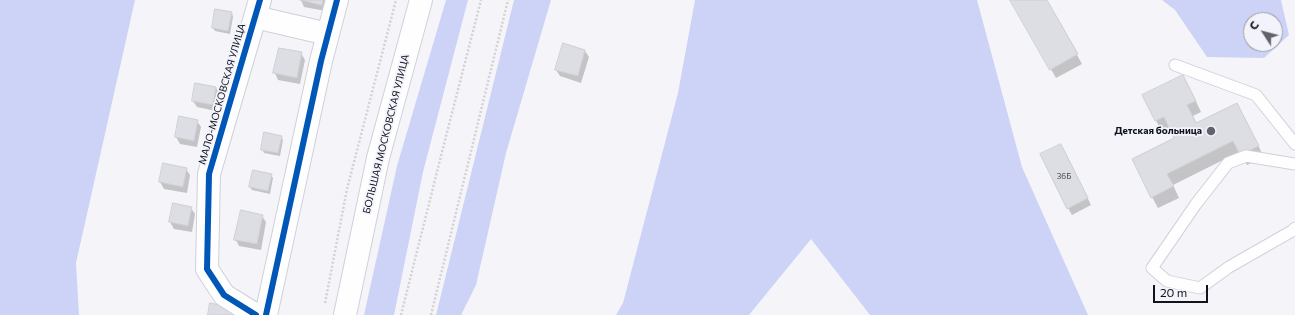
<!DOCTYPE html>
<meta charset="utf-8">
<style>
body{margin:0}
#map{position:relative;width:1295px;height:315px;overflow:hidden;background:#f5f5f9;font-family:Commissioner,sans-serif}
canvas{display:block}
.north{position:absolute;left:1243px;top:12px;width:40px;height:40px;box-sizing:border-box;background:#f3f4fb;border:1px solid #999aa3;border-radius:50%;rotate:306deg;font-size:11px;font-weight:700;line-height:16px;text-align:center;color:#11131e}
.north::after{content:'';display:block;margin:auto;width:14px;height:18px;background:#61626b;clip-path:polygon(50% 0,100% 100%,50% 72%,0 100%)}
.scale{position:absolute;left:1153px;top:285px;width:55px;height:18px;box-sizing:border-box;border:2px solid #11131e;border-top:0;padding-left:5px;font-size:12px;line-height:14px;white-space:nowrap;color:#11131e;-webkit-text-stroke:3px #f3f4fb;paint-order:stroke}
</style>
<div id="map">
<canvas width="1295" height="315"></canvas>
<div class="north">С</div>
<div class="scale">20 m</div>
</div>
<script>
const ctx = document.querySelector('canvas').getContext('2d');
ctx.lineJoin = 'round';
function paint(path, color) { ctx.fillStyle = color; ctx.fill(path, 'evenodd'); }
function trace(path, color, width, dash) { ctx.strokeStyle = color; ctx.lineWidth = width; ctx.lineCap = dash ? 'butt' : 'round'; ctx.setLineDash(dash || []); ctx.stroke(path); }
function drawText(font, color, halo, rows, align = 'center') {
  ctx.font = font + ' Commissioner,sans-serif'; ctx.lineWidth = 3.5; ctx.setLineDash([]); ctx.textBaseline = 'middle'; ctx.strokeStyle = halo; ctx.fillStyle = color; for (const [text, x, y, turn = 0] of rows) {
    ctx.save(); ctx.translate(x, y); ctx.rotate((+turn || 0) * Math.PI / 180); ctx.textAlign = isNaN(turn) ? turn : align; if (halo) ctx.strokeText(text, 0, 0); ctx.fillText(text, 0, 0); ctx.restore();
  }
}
const forest = new Path2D(`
 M0 0H135L76 263 79 315H0Z
 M446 0H468L423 172 394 315H364L397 166Z
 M514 0H551L506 153 476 285 461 315H436Z
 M695 0H977L1022 167 1088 315H870L811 239 749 315H616L623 303 678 93Z
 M1162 0H1281L1289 35 1264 58 1207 57 1175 10ZM1251 20H1275V44H1251Z`);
const shadow = new Path2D(`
 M301 0H328L326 11 304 7Z
 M1011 0H1046L1082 64 1056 78Z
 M232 13 233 17 230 34 215 31 213 28Z
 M585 51 589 57 581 83 560 76 556 70Z
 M301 53 305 60 300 84 278 80 275 73Z
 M1189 87 1201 112 1193 116 1197 124 1237 104 1264 157 1247 165 1239 152 1173 185 1179 198 1158 208 1152 197 1176 138 1171 128 1162 132 1143 96Z
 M216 88 220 94 216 111 197 107 193 101Z
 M197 121 201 127 197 147 180 144 176 137Z
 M281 136 283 140 280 156 264 153 262 149Z
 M1065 152 1091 205 1072 215 1068 208Z
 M186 169 190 175 187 193 164 189 160 182Z
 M271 175 273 178 270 194 252 190 250 187Z
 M191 208 195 214 192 232 174 229 170 222Z
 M262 216 266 222 261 250 239 246 236 240Z`);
const building = new Path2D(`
 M300 0H323L322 5Z
 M1010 0H1047L1078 54 1050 70Z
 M215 9 232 12 228 31 212 28Z
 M563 43 585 50 578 76 555 70Z
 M279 48 302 52 297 78 273 73Z
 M1183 75 1196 101 1187 105 1196 123 1237 103 1259 146 1240 155 1233 141 1167 174 1174 186 1151 198 1132 159 1174 138 1164 117 1155 121 1142 95Z
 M195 83 216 87 213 105 192 101Z
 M179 116 198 120 194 141 175 137Z
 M264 132 282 136 278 153 261 150Z
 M1061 144 1088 198 1067 209 1040 154Z
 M163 163 187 168 183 187 159 182Z
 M253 170 272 174 268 191 249 187Z
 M173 203 192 207 188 226 169 222Z
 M241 210 263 215 257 244 234 240Z
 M210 303 238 309 237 315H208Z`);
const path = new Path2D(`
 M325 303 347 189 396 0
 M401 315 442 152 481 0
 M431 315 508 0`);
const lane = new Path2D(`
 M1175 65 1256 95 1295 144
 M1295 164 1246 156 1228 163 1196 204 1152 268 1167 281 1200 288 1229 267 1292 231 1295 228`);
const street = new Path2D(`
 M255 17 328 34
 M256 315 224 295 207 269 209 174 260 0
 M266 315 321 61 337 0`);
const secondary = new Path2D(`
 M345 315 378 158 421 0`);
const cycleway = new Path2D(`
 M256 315 224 295 207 269 209 174 260 0
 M266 315 321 61 337 0`);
const markers = [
 [1211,131,5,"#61626b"]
];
const numberNames = [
 ["36Б",1064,176]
];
const streetNames = [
 ["МАЛО-МОСКОВСКАЯ УЛИЦА",222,94,-74],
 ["БОЛЬШАЯ МОСКОВСКАЯ УЛИЦА",386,134,-76]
];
const poiNames = [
 ["Детская больница",1202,131]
];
paint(forest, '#ccd3f6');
paint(shadow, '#0003');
paint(building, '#dcdee4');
trace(building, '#cdced6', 1);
trace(lane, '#cfd1da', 13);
trace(street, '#cfd1da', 24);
trace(secondary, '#cfd1da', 24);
trace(path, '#d2d2d4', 2.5, [2, 2]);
trace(lane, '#fefefe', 11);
trace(street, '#fefefe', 22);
trace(secondary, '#fefefe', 22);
trace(cycleway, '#0057b8', 6);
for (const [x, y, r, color] of markers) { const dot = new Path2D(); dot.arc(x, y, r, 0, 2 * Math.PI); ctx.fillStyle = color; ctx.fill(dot); trace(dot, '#f3f4fb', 1.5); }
drawText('8px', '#474953', null, numberNames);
drawText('10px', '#11131e', '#f3f4fb', streetNames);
drawText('bold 10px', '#11131e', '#f3f4fb', poiNames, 'right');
</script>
